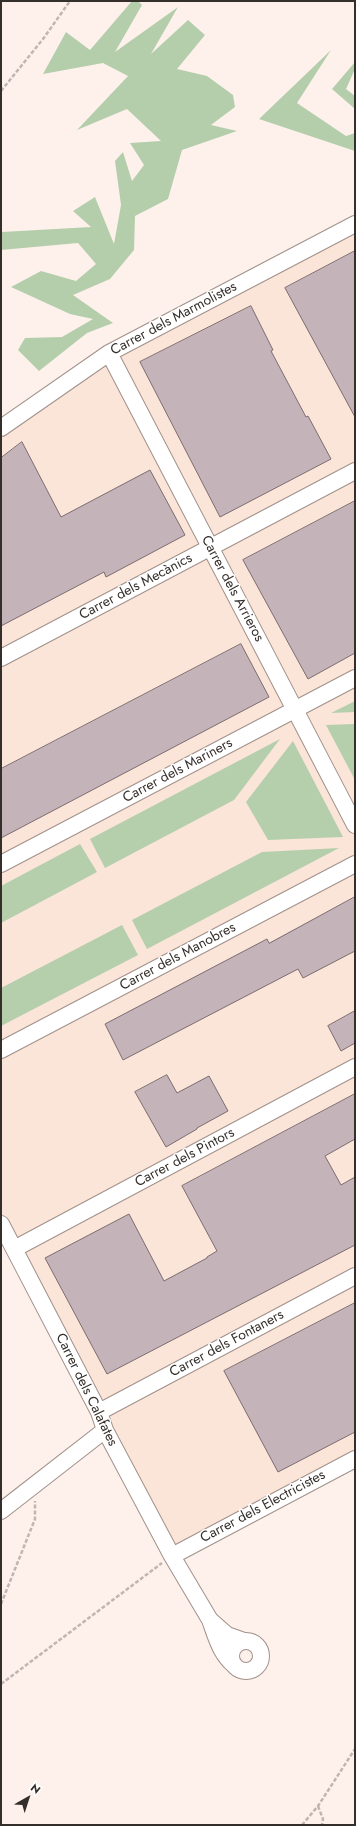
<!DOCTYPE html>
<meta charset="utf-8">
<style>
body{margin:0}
#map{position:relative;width:356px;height:1826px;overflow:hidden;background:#fef1eb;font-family:Jost,sans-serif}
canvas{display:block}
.frame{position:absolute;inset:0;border:2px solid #352f2c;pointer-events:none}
.north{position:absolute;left:8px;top:1778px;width:40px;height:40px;-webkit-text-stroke:3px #fff;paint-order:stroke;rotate:39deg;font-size:11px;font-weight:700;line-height:16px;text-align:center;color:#352f2c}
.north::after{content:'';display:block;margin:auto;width:14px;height:18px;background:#352f2c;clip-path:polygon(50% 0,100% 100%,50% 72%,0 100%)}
</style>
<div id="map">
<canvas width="356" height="1826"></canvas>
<div class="frame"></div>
<div class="north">N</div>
</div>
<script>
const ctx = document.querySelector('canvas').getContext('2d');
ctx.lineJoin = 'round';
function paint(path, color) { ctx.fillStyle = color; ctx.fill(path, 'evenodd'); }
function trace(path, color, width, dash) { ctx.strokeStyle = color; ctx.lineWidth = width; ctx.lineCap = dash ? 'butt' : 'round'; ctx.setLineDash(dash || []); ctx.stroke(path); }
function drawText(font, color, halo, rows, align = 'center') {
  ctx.font = font + ' Jost,sans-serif'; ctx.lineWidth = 3; ctx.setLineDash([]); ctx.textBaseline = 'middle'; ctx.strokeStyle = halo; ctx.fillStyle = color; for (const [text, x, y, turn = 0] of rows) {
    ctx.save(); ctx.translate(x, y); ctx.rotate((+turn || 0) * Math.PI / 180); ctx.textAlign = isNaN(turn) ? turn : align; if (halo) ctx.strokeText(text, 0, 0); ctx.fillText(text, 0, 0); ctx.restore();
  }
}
const built = new Path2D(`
 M355 224V1458L176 1553 1 1224V428L109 353Z`);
const green = new Path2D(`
 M355 701V712L331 713Z
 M355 724V780L326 725Z
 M280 739 234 800 105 868 90 839Z
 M293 741 343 837 268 840 246 802Z
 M80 844 97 872 1 923V886Z
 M339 848 147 949 132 920 262 852Z
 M122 925 138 955 1 1026V988Z`);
const forest = new Path2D(`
 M132 1H138L142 5 115 52 178 7 151 54 188 20 205 35 177 69 207 76 233 95 235 107 211 125 237 131 182 150 168 199 135 216 134 250 110 279 73 295 113 323 87 333 39 371 18 350 25 338 62 337 93 319 70 314 11 287 41 271 76 281 96 264 78 243 1 250V234L2 232 91 227 73 211 95 197 114 244 121 205 115 161 123 152 132 181 144 165 130 143 161 141 127 109 77 130 128 76 103 63 43 74 66 32 90 50Z
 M331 50 297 103 346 136 355 133V151L259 119Z
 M355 62V69L346 89 355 96V109L332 89Z`);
const building = new Path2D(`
 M355 251V417L285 288Z
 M251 306 273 350 271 351 306 417 308 416 331 459 220 517 140 362Z
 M22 442 61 517 150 470 185 535 106 577 104 572 1 626V458Z
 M355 501V653L308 679 243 560Z
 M241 644 269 697 1 838V769Z
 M355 897V951L303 978 298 969 123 1060 105 1024 267 939 269 943Z
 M355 1011V1043L341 1051 328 1026Z
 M167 1075 177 1093 209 1076 228 1111 197 1128V1129L166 1147 135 1092Z
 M355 1094V1139L325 1156 341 1185 355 1177V1245L107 1374 45 1258 129 1214 164 1281 207 1258V1257L217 1251 182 1186Z
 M355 1303V1432L278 1472 224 1371Z`);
const path = new Path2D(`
 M1 91 43 39 70 1
 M1 1604 35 1519V1501
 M1 1684 162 1563
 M318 1806 323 1819 322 1825
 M302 1825 318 1806 355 1749`);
const minor = new Path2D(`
 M109 353 355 825
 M1 428 109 353 355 224
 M1 658 355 471
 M1 864 355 678
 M1 1050 355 864
 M1 1224 99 1412 105 1430 172 1556 210 1620
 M14 1249 355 1067
 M99 1412 355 1276
 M1 1511 105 1430
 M172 1556 355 1459
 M231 1656a15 15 0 1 1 30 0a15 15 0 1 1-30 0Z
 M235 1666C220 1653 217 1639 210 1620L227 1635 244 1641`);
const streetNames = [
 ["Carrer dels Marmolistes",174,319,-28],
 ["Carrer dels Mecànics",136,587,-28],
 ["Carrer dels Arrieros",232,589,62],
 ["Carrer dels Mariners",178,771,-28],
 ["Carrer dels Manobres",178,957,-28],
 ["Carrer dels Pintors",185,1158,-28],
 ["Carrer dels Fontaners",227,1344,-28],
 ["Carrer dels Calafates",86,1390,64],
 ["Carrer dels Electricistes",263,1507,-28]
];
paint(built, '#fbe4d8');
paint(green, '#b5cfad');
paint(forest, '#b4ceac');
paint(building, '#c4b3b8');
trace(building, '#7c6d71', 1);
trace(minor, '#a0918a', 18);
trace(path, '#c0b5b0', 2.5, [4, 2]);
trace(minor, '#fff', 16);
drawText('14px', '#352f2c', '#fff', streetNames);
</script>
